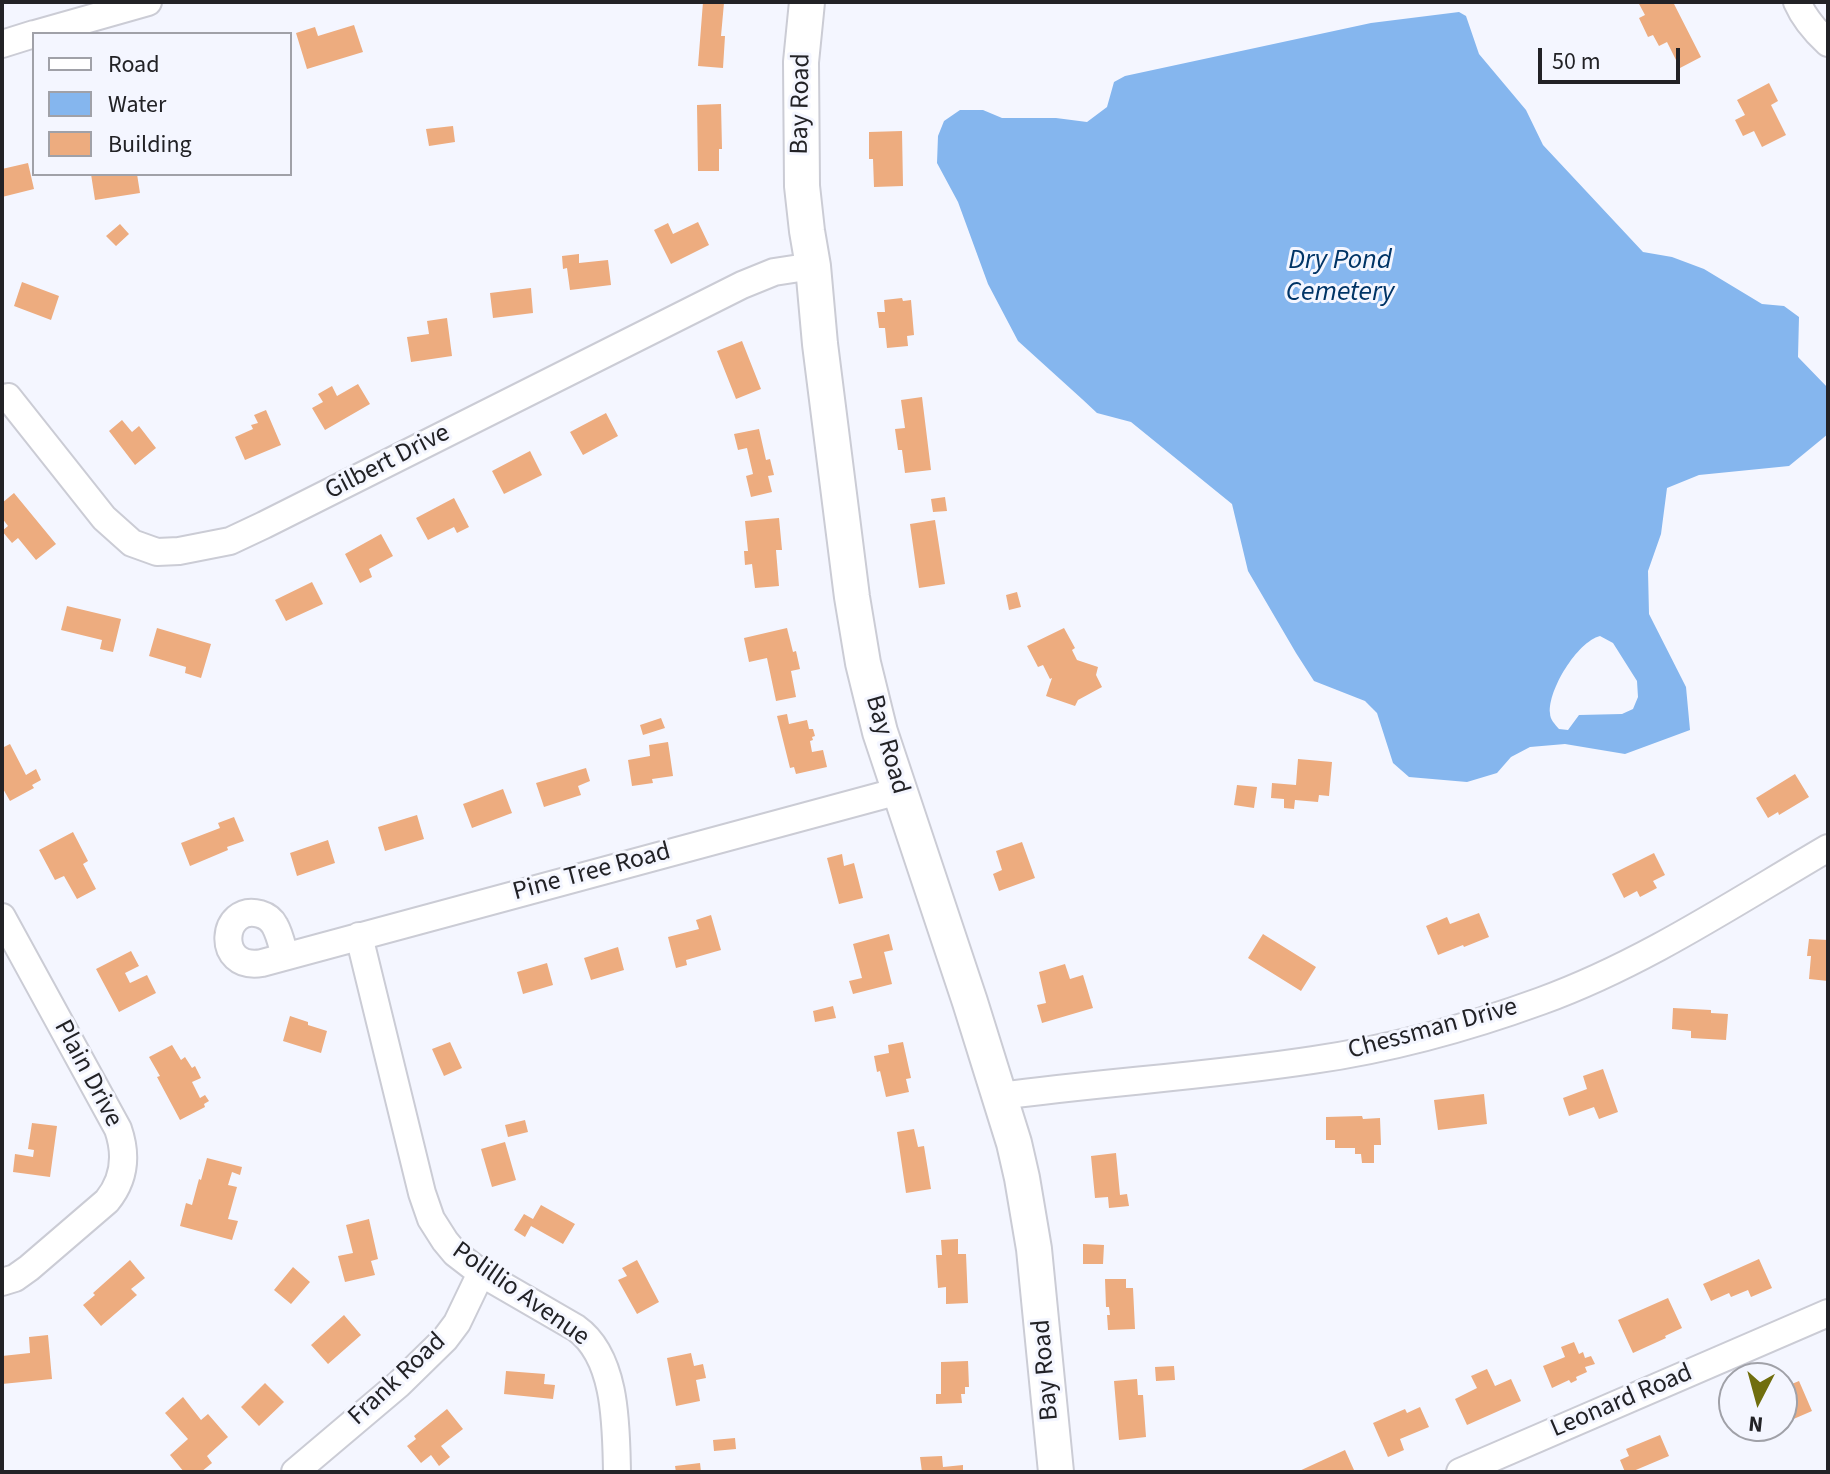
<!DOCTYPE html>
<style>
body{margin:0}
#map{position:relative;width:1830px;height:1474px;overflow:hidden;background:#f4f6ff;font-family:"Source Sans 3",sans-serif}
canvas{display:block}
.frame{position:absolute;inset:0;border:4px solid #222226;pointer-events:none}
.legend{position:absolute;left:32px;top:32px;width:260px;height:144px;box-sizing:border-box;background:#f4f6ff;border:2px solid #a0a1a8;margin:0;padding:10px 14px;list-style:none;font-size:24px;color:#222226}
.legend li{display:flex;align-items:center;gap:16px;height:40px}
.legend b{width:40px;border:2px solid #a0a1a8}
.north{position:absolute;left:1718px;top:1362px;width:80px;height:80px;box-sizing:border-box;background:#f4f6ff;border:2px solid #a0a1a8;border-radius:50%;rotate:186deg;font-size:22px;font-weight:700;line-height:32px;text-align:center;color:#222226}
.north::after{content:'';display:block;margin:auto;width:28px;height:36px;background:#706e0e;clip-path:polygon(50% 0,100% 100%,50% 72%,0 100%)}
.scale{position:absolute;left:1538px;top:48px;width:142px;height:36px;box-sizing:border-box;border:4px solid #222226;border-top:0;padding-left:10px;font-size:24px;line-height:28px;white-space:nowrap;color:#222226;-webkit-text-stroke:6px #f4f6ff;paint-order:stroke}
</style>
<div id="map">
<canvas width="1830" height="1474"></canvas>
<div class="frame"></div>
<ul class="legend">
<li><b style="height:10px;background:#fff"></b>Road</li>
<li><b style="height:22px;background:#85b6ee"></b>Water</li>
<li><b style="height:22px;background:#edac7f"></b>Building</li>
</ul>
<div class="north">N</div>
<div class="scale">50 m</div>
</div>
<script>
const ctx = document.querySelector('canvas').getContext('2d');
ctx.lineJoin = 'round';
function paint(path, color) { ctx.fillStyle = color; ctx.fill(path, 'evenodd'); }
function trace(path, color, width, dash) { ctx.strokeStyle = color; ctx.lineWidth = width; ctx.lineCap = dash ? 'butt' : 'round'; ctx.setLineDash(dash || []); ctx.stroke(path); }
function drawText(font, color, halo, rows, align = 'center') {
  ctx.font = font + ' "Source Sans 3",sans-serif'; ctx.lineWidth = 6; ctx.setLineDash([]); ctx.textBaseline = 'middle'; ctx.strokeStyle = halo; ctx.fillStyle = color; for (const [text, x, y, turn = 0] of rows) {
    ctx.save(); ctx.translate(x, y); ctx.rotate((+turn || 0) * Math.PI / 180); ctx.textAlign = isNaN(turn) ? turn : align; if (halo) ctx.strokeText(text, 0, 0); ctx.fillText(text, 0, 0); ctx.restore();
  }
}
const water = new Path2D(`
 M1459 12 1466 16 1479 54 1526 110 1543 145 1643 252 1672 257 1704 269 1762 304 1784 306 1799 317 1798 357 1828 388V434L1789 466 1699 475 1667 488 1661 534 1648 571 1649 614 1686 687 1690 730 1625 754 1565 744 1530 747 1511 757 1497 773 1467 782 1409 777 1393 763 1377 713 1365 701 1314 681 1296 653 1248 571 1232 504 1131 422 1097 413 1082 399 1018 341 988 284 958 202 937 163 938 136 944 121 960 110H983L1002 118H1056L1087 122 1107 107 1114 82 1125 76 1371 23ZM1600 636 1613 643 1637 681 1638 697 1633 709 1622 714 1579 715 1568 730 1559 729C1555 724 1550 720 1550 713 1548 690 1577 642 1600 636Z`);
const building = new Path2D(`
 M703 2 724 3 721 36H725L723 68 698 66Z
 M1638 2H1673L1701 57 1680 68 1667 42 1659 46 1653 35 1648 37 1639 18 1645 15Z
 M354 25 363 52 307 69 296 33 315 27 318 36Z
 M1769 83 1778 101 1771 105 1786 135 1762 147 1754 131 1743 136 1735 120 1745 115 1737 100Z
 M721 104 722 149H719V171H698L697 105Z
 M453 126 455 142 429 146 426 129Z
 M902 131 903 186 874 187 873 159H869V132Z
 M28 163 34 189 2 197V169Z
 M91 174H137L140 193 95 200Z
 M698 222 709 245 671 264 654 230 668 223 673 234Z
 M120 224 129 234 116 246 106 236Z
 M579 254V263L608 260 611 285 570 290 567 268 563 269 562 256Z
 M22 282 59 296 51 320 14 306Z
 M531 288 533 313 493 318 490 293Z
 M902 298 903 301 911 300 914 335 907 336 908 346 887 348 885 328H879L877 312H885L884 300Z
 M447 318 452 356 411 362 407 337 429 334 427 321Z
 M742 341 761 389 736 399 717 351Z
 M358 384 370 404 325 430 312 408 323 402 318 394 332 386 337 396Z
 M922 397 931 470 905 473 902 450H898L895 429 905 428 901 400Z
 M266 410 281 445 245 460 235 437 253 429 251 425 258 423 254 415Z
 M606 413 618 436 583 455 570 432Z
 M122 420 132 432 139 426 156 448 135 465 109 431Z
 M759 429 766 460 770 459 774 475 768 476 772 492 751 497 746 476 753 474 747 448 738 450 734 434Z
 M530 451 542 475 504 494 492 471Z
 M14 493 56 544 36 560 18 538 12 543 2 531 8 526 2 518V503Z
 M945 497 947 511 933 512 931 499Z
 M454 498 469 527 457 533 454 527 428 540 416 518Z
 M779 518 782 550H776L779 586 755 588 752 564 745 565 744 551H748L745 521Z
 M935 520 945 584 919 588 910 524Z
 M381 534 393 556 369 569 372 577 360 583 345 554Z
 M312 582 323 604 286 621 275 600Z
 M1017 592 1021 607 1009 610 1006 595Z
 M67 606 121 619 113 652 100 649 102 640 61 630Z
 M157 628 211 644 201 678 185 673 186 667 149 656Z
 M787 628 793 652 796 651 800 669 791 671 796 697 776 701 767 658 749 662 744 638Z
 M1064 628 1075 648 1072 650 1077 660 1098 667 1096 675 1102 687 1078 700 1075 706 1046 696 1052 678 1050 679 1043 665 1038 667 1027 646Z
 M787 714 789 724 807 720 809 729H813L815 736 812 737 813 740 810 741 812 752 823 750 827 767 796 774 794 767 790 768 777 716Z
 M661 718 665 728 643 735 640 725Z
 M668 742 673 776 652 779 653 783 632 786 628 760 650 756 649 745Z
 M10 744 26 775 36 769 41 780 32 785 34 788 10 801 2 787V748Z
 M1298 759 1332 762 1329 796 1319 795 1318 802 1295 800 1294 809 1284 808V799L1271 798 1272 783 1296 785Z
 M586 768 590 781 578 786 581 795 544 807 536 783Z
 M1795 774 1809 797 1779 815 1778 812 1768 818 1756 798Z
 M1237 785 1257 787 1254 808 1234 805Z
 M503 789 512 813 472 828 463 804Z
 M417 815 424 839 385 851 378 827Z
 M234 817 244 841 227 847 228 850 190 866 181 843 220 828 218 823Z
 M73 832 88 861 83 864 96 889 77 899 64 876 55 880 39 850Z
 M328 840 335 863 297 876 290 853Z
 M1022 842 1035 878 999 891 993 874 1002 870 996 851Z
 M1654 853 1665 875 1653 881 1657 888 1640 897 1637 891 1624 898 1612 874Z
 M842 854 844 866 854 863 863 898 839 904 827 858Z
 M1479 913 1489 937 1464 947 1463 945 1438 955 1426 926 1447 917 1450 924Z
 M711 915 721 950 686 960 687 965 676 968 668 937 699 929 696 920Z
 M889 934 893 950 884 952 892 984 853 994 849 981 862 978 853 944Z
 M1263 934 1316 967 1301 991 1248 958Z
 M1809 939 1828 940V981L1809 979 1811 956H1807Z
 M618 947 624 970 591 980 584 958Z
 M131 951 139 966 125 973 130 983 147 975 156 993 119 1012 96 969Z
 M547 963 553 985 523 994 517 972Z
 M1065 964 1070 979 1083 975 1093 1008 1042 1023 1037 1005 1046 1003 1039 972Z
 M833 1006 836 1018 815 1022 813 1011Z
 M1673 1008 1711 1010V1013L1728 1014 1726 1040 1691 1038V1031L1672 1029Z
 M290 1016 308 1022V1025L327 1031 321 1053 283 1041Z
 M450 1042 462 1068 444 1076 432 1049Z
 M903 1042 911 1078 906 1079 909 1092 886 1097 880 1071 877 1072 874 1056 889 1053 888 1045Z
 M172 1045 181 1060 185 1057 192 1068 195 1066 201 1078 192 1082 200 1098 205 1095 209 1101 204 1104 205 1107 180 1120 157 1077 160 1076 149 1057Z
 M1603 1069 1618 1112 1599 1119 1594 1107 1569 1116 1563 1098 1587 1089 1583 1076Z
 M1484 1094 1487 1124 1438 1130 1434 1100Z
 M1362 1116 1363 1119 1380 1118 1381 1145H1374V1163H1362L1361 1154H1355V1148H1335V1140H1326V1117Z
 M525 1120 528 1132 508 1137 505 1125Z
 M32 1123 57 1126 50 1177 13 1172 15 1154 33 1157 34 1150 28 1149Z
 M914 1129 918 1147 924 1146 931 1189 906 1193 897 1132Z
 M505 1142 516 1180 492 1187 481 1149Z
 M1116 1153 1120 1195 1127 1194 1129 1206 1109 1208 1108 1197 1095 1198 1091 1156Z
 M207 1158 242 1167 240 1175 232 1172 228 1185 237 1187 228 1219 238 1221 232 1240 180 1226 186 1203 192 1205 199 1179 201 1180Z
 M541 1205 575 1224 563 1244 531 1226 525 1237 514 1230 524 1214 533 1219Z
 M369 1219 378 1259 371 1261 375 1275 345 1282 338 1256 353 1253 346 1225Z
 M958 1239V1254H966L968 1303 946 1304V1287L938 1288 936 1255H942L941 1240Z
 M1083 1244 1104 1245 1103 1264H1083Z
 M1759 1259 1772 1288 1751 1297 1748 1290 1731 1297 1729 1293 1711 1301 1703 1284Z
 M130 1260 145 1278 131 1289 137 1295 101 1326 83 1305 95 1295 93 1293Z
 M637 1260 659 1302 637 1314 618 1280 627 1276 622 1268Z
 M293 1267 310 1282 291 1304 274 1290Z
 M1105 1279H1126V1288H1133L1135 1329 1108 1330 1107 1315H1110L1109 1307H1106Z
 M1668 1298 1682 1328 1665 1336 1666 1338 1633 1353 1618 1320Z
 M344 1315 361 1335 328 1364 311 1345Z
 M48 1335 52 1379 2 1384V1356L30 1353 29 1337Z
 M1574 1342 1579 1354 1583 1352 1585 1358 1591 1356 1595 1364 1585 1367 1587 1372 1576 1377 1577 1380 1571 1383 1569 1380 1552 1388 1543 1366 1565 1357 1561 1347Z
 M691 1353 694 1366 703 1364 706 1378 696 1380 700 1401 676 1406 667 1358Z
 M968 1361 969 1387H965V1394H961L962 1403 936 1404V1394H941V1362Z
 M1174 1366 1175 1380 1156 1381 1155 1367Z
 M1487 1369 1495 1386 1511 1379 1521 1401 1467 1425 1455 1399 1477 1388 1471 1376Z
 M506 1371 545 1374 544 1384 555 1385 553 1399 504 1394Z
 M1137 1379 1138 1395H1143L1146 1437 1119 1440 1114 1381Z
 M1799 1381 1812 1411 1782 1424V1397H1784L1782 1388Z
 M265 1383 284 1402 259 1426 241 1407Z
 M183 1397 201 1420 208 1414 228 1437 207 1456 212 1463 201 1472H184L170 1455 188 1439 165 1413Z
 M1420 1407 1429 1427 1400 1439 1404 1450 1388 1457 1373 1423 1405 1409 1407 1413Z
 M447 1409 463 1429 441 1446 450 1457 439 1466 431 1455 421 1463 407 1446 416 1439 414 1436Z
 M1753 1426H1776L1765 1431 1768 1437 1759 1441Z
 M1660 1435 1669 1456 1631 1472H1625L1620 1460 1629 1456 1626 1449Z
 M735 1438 736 1449 714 1451 713 1440Z
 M1345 1450 1354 1470 1351 1472H1297Z
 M942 1456 943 1467 963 1465V1472H922L920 1457Z
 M700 1463 701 1472H676L675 1466Z`);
const minor = new Path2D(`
 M1797 2C1804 18 1815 31 1828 43
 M35 34 148 2
 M2 44 34 34
 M8 397 104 518 132 543 157 552 179 551 230 541 264 525 742 285 774 272 813 266
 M2 917 118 1129C127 1155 125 1179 107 1201L29 1268 15 1278 2 1282
 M359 936 422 1193 431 1219 445 1241 455 1253 481 1273 576 1328C617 1357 616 1427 617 1472
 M285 956C282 946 280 935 275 926 272 920 267 916 260 914 221 903 214 971 262 963L899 791
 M1000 1096C1104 1082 1209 1076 1313 1060 1390 1049 1467 1028 1541 1001 1643 964 1734 903 1828 848
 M295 1472 399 1384 445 1339 457 1323 481 1273
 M1460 1472 1828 1313`);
const major = new Path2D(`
 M807 2 801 62 802 186 807 231 813 266 820 344 852 597 863 663 880 732 970 1002 1014 1143 1022 1178 1034 1249 1056 1472`);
const streetNames = [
 ["Bay Road",802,104,-89],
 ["Gilbert Drive",388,463,-27],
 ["Bay Road",886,745,74],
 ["Pine Tree Road",592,873,-15],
 ["Chessman Drive",1433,1030,-15],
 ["Plain Drive",87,1074,62],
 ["Polillio Avenue",520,1295,35],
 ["Bay Road",1047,1370,-95],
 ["Frank Road",398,1380,-43],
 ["Leonard Road",1622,1402,-23]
];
const waterNames = [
 ["Dry Pond",1340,262],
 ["Cemetery",1340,294]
];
paint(water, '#85b6ee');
paint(building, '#edac7f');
trace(minor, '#cbccd5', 30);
trace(major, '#cbccd5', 38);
trace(minor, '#fff', 26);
trace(major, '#fff', 34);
drawText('26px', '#222226', '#f4f6ff', streetNames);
drawText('italic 28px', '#003466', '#f4f6ff', waterNames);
</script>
